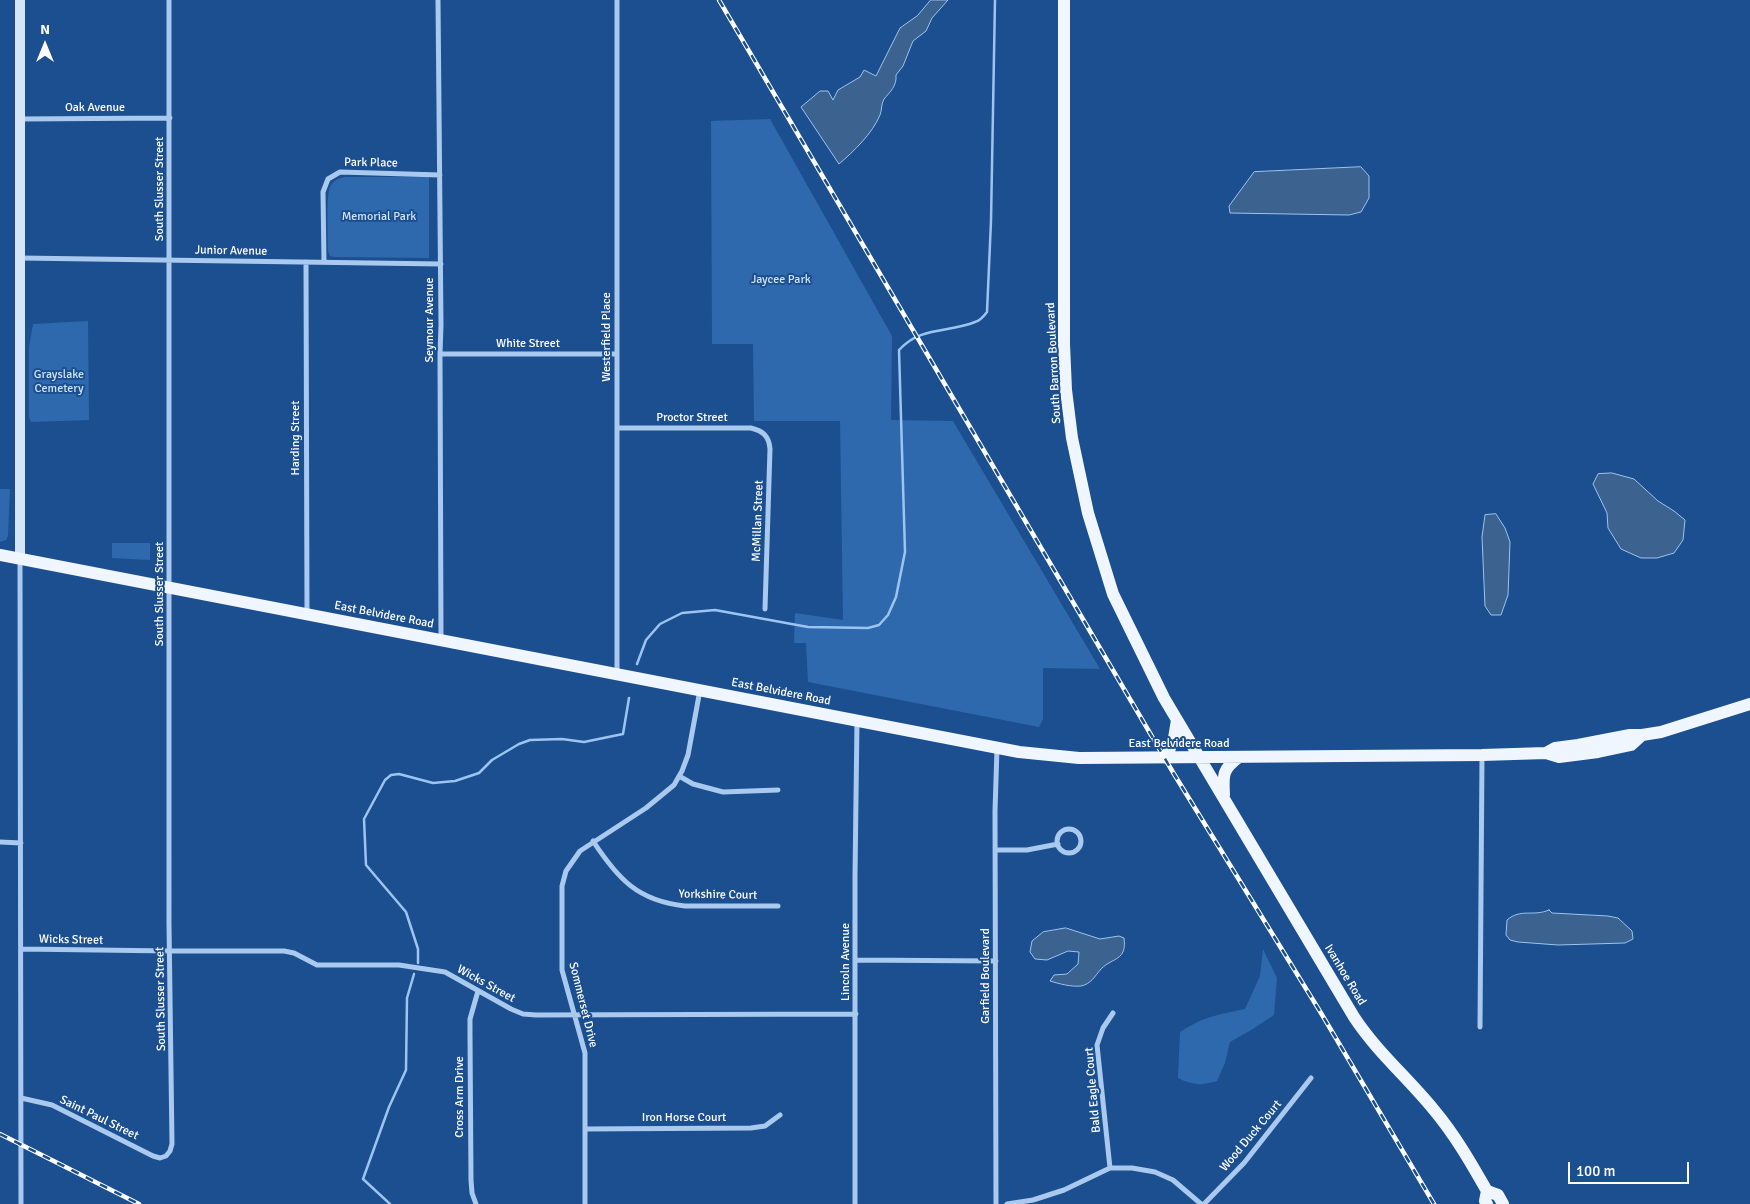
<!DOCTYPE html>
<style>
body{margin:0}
#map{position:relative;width:1750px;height:1204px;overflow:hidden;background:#1b4f8f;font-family:Signika,sans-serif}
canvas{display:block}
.north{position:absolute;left:20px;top:20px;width:50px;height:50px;-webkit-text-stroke:4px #1b4f8f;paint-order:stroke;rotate:0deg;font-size:14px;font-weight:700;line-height:20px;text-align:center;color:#fff}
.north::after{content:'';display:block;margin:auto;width:18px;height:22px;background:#fff;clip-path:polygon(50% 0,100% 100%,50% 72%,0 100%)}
.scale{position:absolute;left:1568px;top:1162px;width:121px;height:22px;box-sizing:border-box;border:2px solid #fff;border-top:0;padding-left:6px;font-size:15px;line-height:18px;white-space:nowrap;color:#fff;-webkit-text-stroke:4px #1b4f8f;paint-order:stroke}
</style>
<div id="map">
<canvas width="1750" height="1204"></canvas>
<div class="north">N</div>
<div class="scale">100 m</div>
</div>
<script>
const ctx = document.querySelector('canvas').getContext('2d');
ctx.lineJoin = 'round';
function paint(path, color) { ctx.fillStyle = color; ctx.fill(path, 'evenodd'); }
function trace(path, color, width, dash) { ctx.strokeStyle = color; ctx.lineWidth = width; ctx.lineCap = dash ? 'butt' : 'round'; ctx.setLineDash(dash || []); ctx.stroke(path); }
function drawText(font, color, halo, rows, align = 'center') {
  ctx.font = font + ' Signika,sans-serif'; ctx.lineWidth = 4; ctx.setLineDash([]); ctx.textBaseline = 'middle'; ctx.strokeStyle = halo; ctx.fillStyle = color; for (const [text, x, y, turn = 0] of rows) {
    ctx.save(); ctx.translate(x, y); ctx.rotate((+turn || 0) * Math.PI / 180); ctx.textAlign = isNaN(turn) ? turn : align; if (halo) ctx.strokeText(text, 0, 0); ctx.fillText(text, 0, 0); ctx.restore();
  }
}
const green = new Path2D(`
 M770 119 892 336 891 420 953 421 1100 669 1043 668V719L1039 727 808 682 806 643H794L795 613 843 620 840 421H754L753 344H712L711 121Z
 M345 177H429V258L334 257 330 256 328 251C328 239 326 195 330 187 333 181 338 178 345 177Z
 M88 321 89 420 31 422 29 417V347L33 324Z
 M0 489H10L8 536 6 540 0 542Z
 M112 543H150V560L112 558Z
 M1263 949 1277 978 1274 1015 1253 1029 1230 1042 1225 1063 1217 1081C1201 1086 1192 1085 1178 1078L1180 1032C1205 1016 1217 1015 1245 1009L1260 976Z`);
const water = new Path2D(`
 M931 0H948L932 18 926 31 913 41 903 66 896 75C897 86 890 92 884 99 881 104 882 110 880 115 872 134 854 151 839 164L801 107 820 91H828L833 100 838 90 860 77 864 70 876 76 900 28 917 16Z
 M1361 167 1369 176V198L1361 212 1349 215 1230 213 1229 206 1254 172Z
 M1612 473 1634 479 1658 501 1674 511 1685 520 1683 540 1674 553 1657 558H1641L1621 549 1608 528 1607 513 1593 484 1598 474Z
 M1496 514 1505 528 1510 542 1508 595 1501 615H1491L1485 606 1482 537 1485 515Z
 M1549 910 1552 913 1608 916 1618 918 1632 931 1633 939 1625 943 1558 945 1518 942 1510 940 1506 935 1507 920C1521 908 1533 917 1549 910Z
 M1066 928 1100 939 1119 936 1124 938C1127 961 1113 957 1101 969 1095 976 1091 984 1081 986 1071 987 1060 984 1050 981L1054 975 1067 974 1078 964 1079 952 1068 951 1047 960 1035 959 1030 952 1032 941 1043 932Z`);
const stream = new Path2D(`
 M637 664 646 640 660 624 682 613 715 610 808 627 868 628 879 625 888 615 896 597 905 552 899 350C921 326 948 333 975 322 980 321 984 316 987 312L991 221 995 0
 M418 963V949L406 912 366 865 364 819 385 780 391 775 399 774 433 783 455 781 479 773 492 760 519 744 530 740 562 739 584 742 623 734 629 698
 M390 1204 363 1179 389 1107 406 1070 407 998 414 974`);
const street = new Path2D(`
 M438 0 441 325 440 354 441 639
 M617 0V674
 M20 119 170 118
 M20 258 441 264
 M306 262 307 613
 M324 262 323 192 328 179 340 172 440 175
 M440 354H617
 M617 428H751C763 431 769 436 770 449L765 609
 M20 559 21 1204
 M679 776 693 784 723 792 778 790
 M1057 841a12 12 0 1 1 24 0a12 12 0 1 1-24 0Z
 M593 841C618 879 638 901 685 906H778
 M0 842 21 843
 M995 850H1027L1058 844
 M21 949 171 951H284L294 953 317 965H399L445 972 511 1009 523 1014 536 1015 856 1014
 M856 960 996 961
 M1480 1027 1482 756
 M21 1098 52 1105 153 1156 160 1158 166 1156 170 1151 172 1144 169 924V0
 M585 1129 751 1128 765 1126 780 1115
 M1110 1168 1097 1045 1103 1028 1113 1013
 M476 1204 472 1193 471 1180 470 1034V1019L478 991
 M585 1204V1053L562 970V886L566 871 580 851 646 808 674 785 682 771 688 755 700 690
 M855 1204V876L857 721
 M996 1204 995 811 997 748
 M1007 1204 1033 1200 1064 1190 1110 1168H1132L1155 1172 1173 1180 1201 1204
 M1204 1204 1244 1163 1311 1078`);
const secondary = new Path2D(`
 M20 0V559`);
const primary = new Path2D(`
 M1064 0V344L1066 390 1072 438 1088 513 1113 594 1164 698 1354 1017C1377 1052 1408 1078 1434 1110 1455 1135 1471 1163 1487 1191
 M0 555 1019 752 1079 758 1482 755 1546 753 1559 757 1598 752 1631 745 1642 735
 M1546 753 1555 748 1578 745 1630 735H1642L1661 732 1750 704
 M1166 758 1174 738 1177 720
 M1224 795C1223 776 1222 769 1239 757
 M1487 1191 1498 1195 1503 1204
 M1487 1204 1485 1201 1487 1191`);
const rail = new Path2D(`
 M719 0 1174 774 1321 1013 1434 1204
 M0 1134 139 1204`);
const streetNames = [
 ["Oak Avenue",95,108],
 ["Park Place",371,163,1],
 ["South Slusser Street",160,189,-90],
 ["Junior Avenue",231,251,1],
 ["Seymour Avenue",430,320,-90],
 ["Westerfield Place",607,337,-90],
 ["White Street",528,344],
 ["South Barron Boulevard",1054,363,-93],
 ["Proctor Street",692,418],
 ["Harding Street",296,438,-90],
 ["McMillan Street",758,521,-88],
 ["South Slusser Street",160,594,-90],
 ["East Belvidere Road",384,615,11],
 ["East Belvidere Road",781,692,11],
 ["East Belvidere Road",1179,744],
 ["Yorkshire Court",718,895,1],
 ["Wicks Street",71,940,1],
 ["Lincoln Avenue",846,962,-90],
 ["Ivanhoe Road",1345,975,59],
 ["Garfield Boulevard",986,976,-90],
 ["Wicks Street",486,984,29],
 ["South Slusser Street",161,999,-91],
 ["Sommerset Drive",583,1005,76],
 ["Bald Eagle Court",1093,1090,-95],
 ["Cross Arm Drive",460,1097,-90],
 ["Saint Paul Street",99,1118,26],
 ["Iron Horse Court",684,1118],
 ["Wood Duck Court",1251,1136,-50]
];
const parkNames = [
 ["Memorial Park",379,217],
 ["Jaycee Park",781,280],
 ["Grayslake",59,375],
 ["Cemetery",59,389]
];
paint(green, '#2e69ad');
paint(water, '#3c6290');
trace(water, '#9cc4f0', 1);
trace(stream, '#9cc4f0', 2.5);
trace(street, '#a9c9ee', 5);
trace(secondary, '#d6e6fa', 10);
trace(primary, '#f0f6ff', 12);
trace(rail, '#fff', 4.5);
trace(rail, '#1b4f8f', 2.5, [8]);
drawText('12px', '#fff', '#1b4f8f', streetNames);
drawText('12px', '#cfe3fa', '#1b4f8f', parkNames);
</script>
